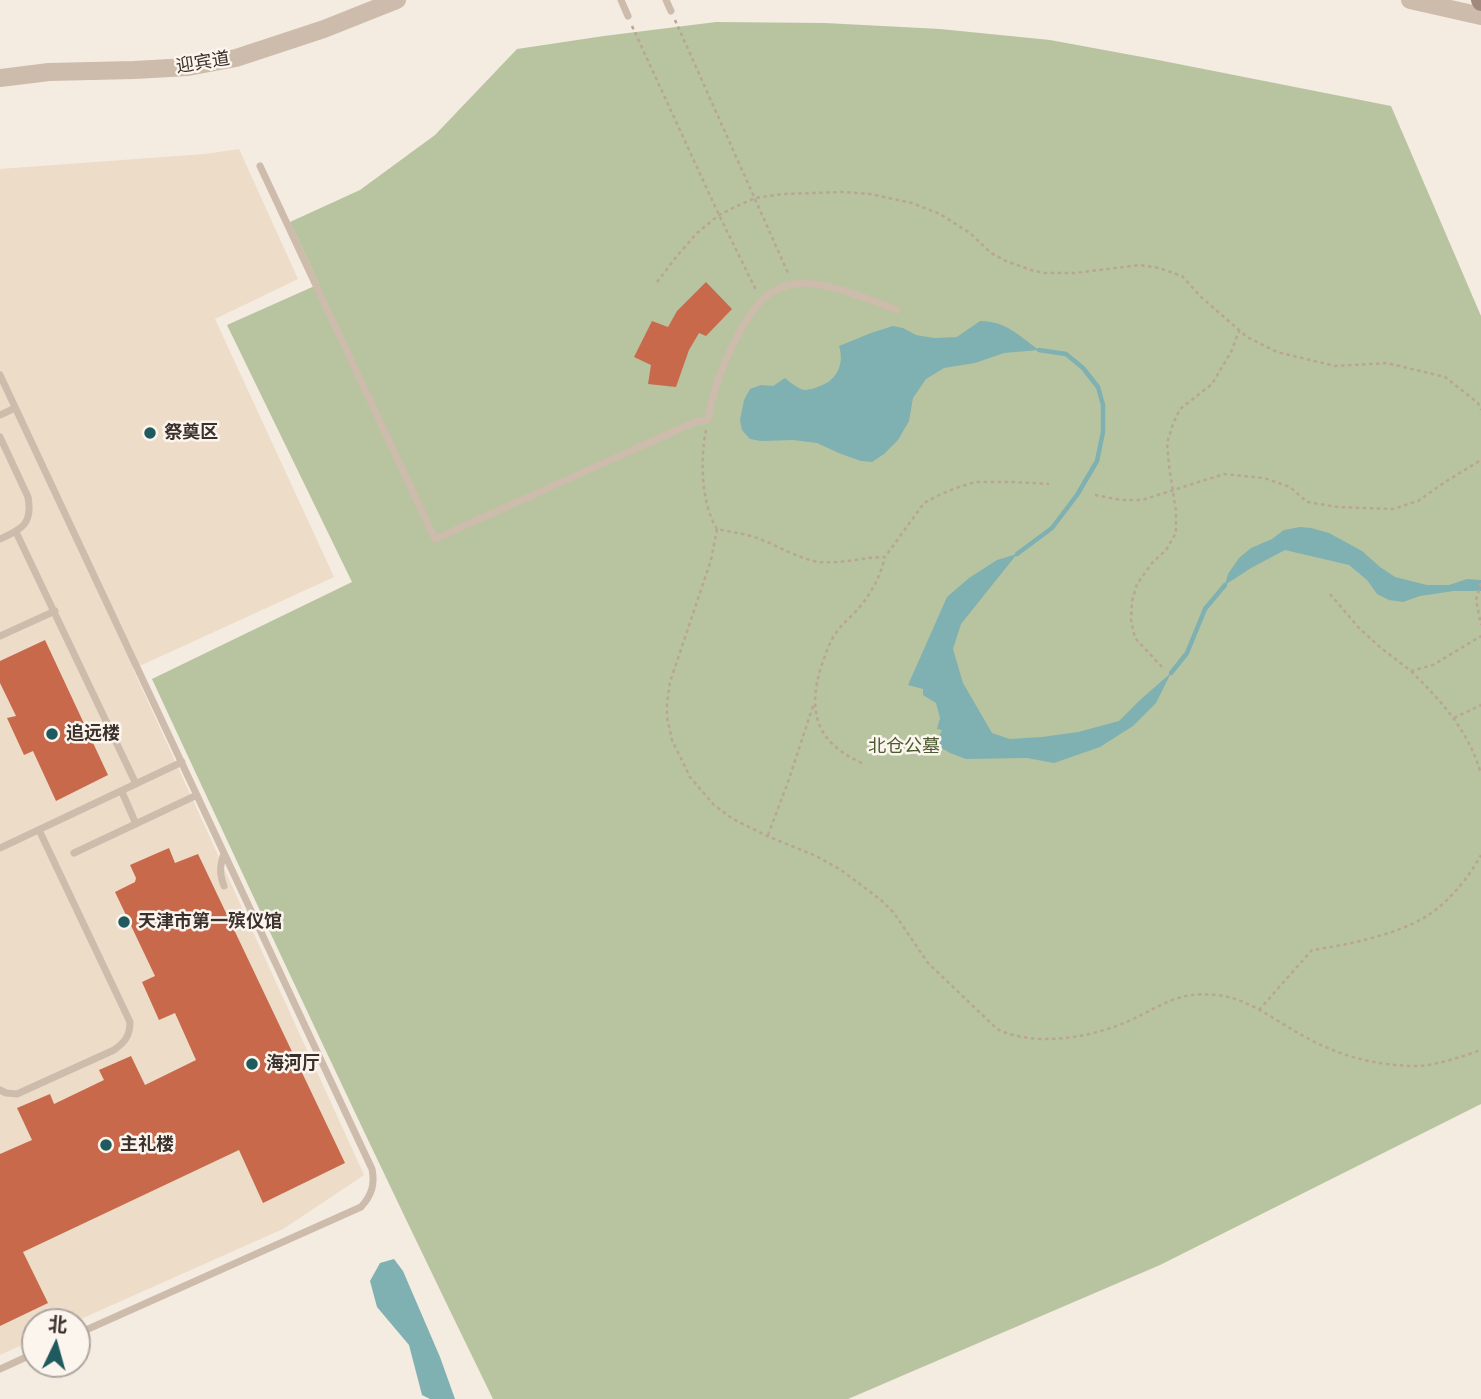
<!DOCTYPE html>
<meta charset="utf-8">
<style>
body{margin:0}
#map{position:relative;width:1481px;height:1399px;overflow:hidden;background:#f4ebe1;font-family:Manrope,"Noto Sans SC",sans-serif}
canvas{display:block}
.north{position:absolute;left:21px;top:1308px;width:70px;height:70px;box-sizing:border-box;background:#fbf5ee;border:2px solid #aea6a0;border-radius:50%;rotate:5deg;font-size:19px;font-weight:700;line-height:28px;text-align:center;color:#3b302b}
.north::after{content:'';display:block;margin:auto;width:24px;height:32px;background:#1f5a5e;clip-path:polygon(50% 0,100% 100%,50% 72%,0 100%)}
</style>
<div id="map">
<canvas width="1481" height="1399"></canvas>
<div class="north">北</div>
</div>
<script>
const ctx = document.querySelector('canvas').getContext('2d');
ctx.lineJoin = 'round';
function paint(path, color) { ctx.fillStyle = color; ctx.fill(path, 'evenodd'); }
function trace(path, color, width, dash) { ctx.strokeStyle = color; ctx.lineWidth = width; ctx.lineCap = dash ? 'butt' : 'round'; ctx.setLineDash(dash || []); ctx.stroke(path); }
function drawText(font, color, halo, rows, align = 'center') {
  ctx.font = font + ' Manrope,"Noto Sans SC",sans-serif'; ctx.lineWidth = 5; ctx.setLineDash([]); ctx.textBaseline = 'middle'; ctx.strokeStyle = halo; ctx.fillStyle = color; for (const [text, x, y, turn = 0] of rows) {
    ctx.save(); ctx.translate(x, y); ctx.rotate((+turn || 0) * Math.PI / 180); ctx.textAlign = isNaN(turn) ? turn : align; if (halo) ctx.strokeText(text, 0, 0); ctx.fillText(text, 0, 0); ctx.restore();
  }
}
const green = new Path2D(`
 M716 22 825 23 940 29 1050 40 1153 59 1391 106 1481 316V1104L1160 1265 848 1399H493C376 1160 264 920 152 679L352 582 227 325 319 284 290 222 360 190 435 135 517 49 604 36Z`);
const plaza = new Path2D(`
 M239 149 298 279 215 319 334 577 133 669 364 1175 283 1229 74 1322H35V1339L0 1355V169L205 154Z`);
const water = new Path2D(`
 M980 321C1006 321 1018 335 1039 350L1004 353 975 363 944 368 926 379 913 398 909 421 898 440 884 454 872 462 861 461 841 454 817 443 793 440 761 441 750 439 742 430 740 420 744 400 750 389 761 385 773 386 785 378C791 383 798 389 805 390 807 390 816 388 817 387 836 382 845 365 839 346L871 333 893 326 903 328 916 335 934 338 957 337Z
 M1300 527 1311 528 1329 533 1362 551 1380 567 1395 577 1427 585H1449L1467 579 1481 580V591H1454L1420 596 1403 602 1389 600 1377 594 1367 580 1349 565 1285 550 1251 568 1225 585 1228 574 1239 558 1251 548 1272 539 1284 530Z
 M1017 554 961 624 953 649 963 683 992 733 1010 739 1042 737 1078 732 1119 721 1140 700 1171 673 1156 703 1133 726 1100 747 1054 763 1027 758 966 759 950 753 935 744 942 730 937 729 940 718 936 703 923 695V689L908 685 947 597 969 578 997 560Z
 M394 1259 403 1271 440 1357 455 1399H430L422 1395 409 1345 377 1307 370 1281 380 1263Z`);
const stream = new Path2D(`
 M1017 554 1052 528 1077 495 1097 461 1103 432V405L1098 387 1083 368 1066 354 1039 350
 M1171 673 1187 653 1205 609 1225 585`);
const building = new Path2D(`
 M706 282 732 309 706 336 699 333 689 350 676 387 648 384 651 365 634 357 652 321 668 327 677 311Z
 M45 640 108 775 56 801 33 751 24 755 7 718 16 716 0 683V661Z
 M169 848 175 863 198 854 345 1163 263 1203 239 1150 23 1252 48 1303 0 1326V1154L32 1140 17 1108 50 1094 54 1104 104 1080 99 1070 131 1056 145 1085 196 1060 175 1013 159 1020 142 982 155 976 115 892 135 882 136 878 130 865Z`);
const path = new Path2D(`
 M675 20 788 273
 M632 26 719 215 757 292
 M657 282 677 256 697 233 719 215 737 206 755 198 782 194 843 192 870 194 912 203 940 214 970 233 991 253 1006 261 1031 270 1044 273H1075L1140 265 1159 268 1182 276 1201 297 1247 337 1277 352 1335 366 1387 363 1445 377 1478 403 1481 410
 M706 430C700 459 701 503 717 529 729 532 742 533 754 537 776 544 797 559 820 562 842 564 863 557 885 557L924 503 939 495 956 488 975 482H1014L1049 484
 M1095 495 1121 500H1142L1224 474 1264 478 1290 487 1307 502 1338 507 1393 509 1418 501 1445 482 1481 460
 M717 529 711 560 670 682 667 703V717L672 740 690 777 714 805 733 819 767 836 816 856 841 870 881 900 894 913 928 963 997 1029C1035 1048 1094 1037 1131 1020 1163 1005 1178 991 1216 995 1244 997 1269 1016 1293 1030 1331 1053 1368 1065 1414 1066 1436 1066 1460 1057 1481 1050
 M1481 583 1476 600 1481 625
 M1330 594 1359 628 1381 648 1411 671 1433 665 1481 636
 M1162 667 1135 638 1131 620 1132 601 1137 584 1152 563 1166 550 1176 533V511L1169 466 1167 443 1173 424 1180 409 1212 384 1231 352 1239 331
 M1411 671C1442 702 1469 731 1481 774
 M1454 718 1481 705
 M862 763C817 743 807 713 821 667 825 656 829 642 836 633 842 624 851 617 858 609 871 594 880 577 885 557
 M768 835 788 782 814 703
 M1259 1010 1312 950C1347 945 1396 935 1427 916 1450 901 1468 878 1481 855`);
const service = new Path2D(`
 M621 0 628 16
 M666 0 671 11
 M260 166 435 539 695 422 708 420C714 382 735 331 760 302 767 294 782 286 793 284 822 279 870 300 897 310
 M0 375 372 1169C375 1184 372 1195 361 1207L77 1334
 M0 415 15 408
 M0 437 28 497C33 524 22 529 0 539
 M16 532 136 784
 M0 636 55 611
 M122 792 136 824
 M0 848 182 762
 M74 853 197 795
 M224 886C219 873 220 866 224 853
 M0 1090 6 1093 17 1094 114 1050C125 1042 130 1036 130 1022L39 830
 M0 1369 35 1353`);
const tertiary = new Path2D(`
 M1410 0 1481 16
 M0 78 49 72 134 70 188 67 236 58 324 29 397 0`);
const secondary = new Path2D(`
 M1480 0 1481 2`);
const markers = [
 [150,433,7,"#1f5a5e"],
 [52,734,7,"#1f5a5e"],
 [124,922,7,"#1f5a5e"],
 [252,1064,7,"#1f5a5e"],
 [106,1145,7,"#1f5a5e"]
];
const streetNames = [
 ["迎宾道",203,63,-9]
];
const poiNames = [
 ["祭奠区",164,433],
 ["追远楼",66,734],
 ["天津市第一殡仪馆",138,922],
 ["海河厅",266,1064],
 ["主礼楼",120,1145]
];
const parkNames = [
 ["北仓公墓",904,747]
];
paint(green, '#b8c4a0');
paint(plaza, '#ecdcc8');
paint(water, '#7fb0b2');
trace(stream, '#7fb0b2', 4.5);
paint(building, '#c8694b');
trace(path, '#b9a596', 2.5, [3.5, 3.5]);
trace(service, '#cdbbac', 7);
trace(tertiary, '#cdbbac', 18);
trace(secondary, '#a18a7d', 18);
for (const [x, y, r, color] of markers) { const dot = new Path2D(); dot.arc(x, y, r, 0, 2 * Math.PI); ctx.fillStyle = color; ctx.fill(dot); trace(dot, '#fbf5ee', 2.5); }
drawText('18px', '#3b302b', '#fbf5ee', streetNames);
drawText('bold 18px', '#3b302b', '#fbf5ee', poiNames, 'left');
drawText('18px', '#4a5a2e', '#fbf5ee', parkNames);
</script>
